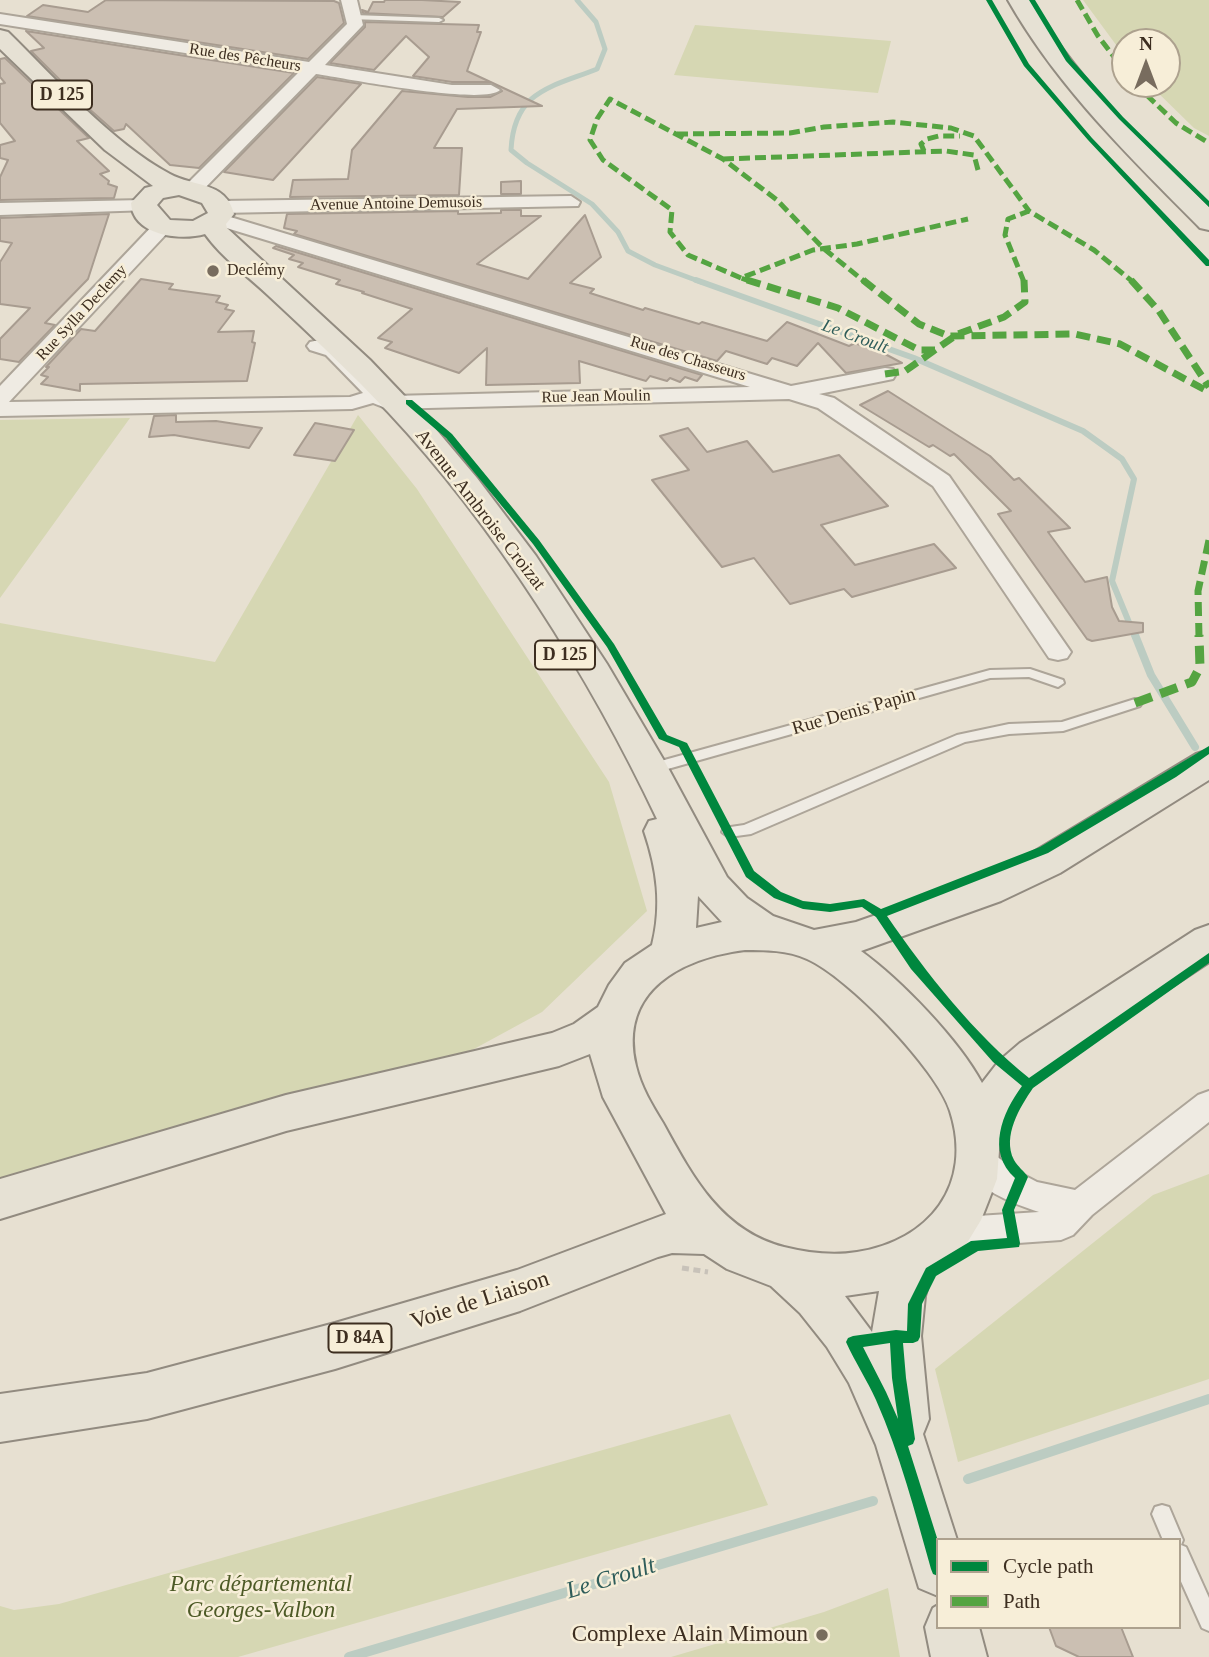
<!DOCTYPE html>
<meta charset="utf-8">
<style>
body{margin:0}
#map{position:relative;width:1209px;height:1657px;overflow:hidden;background:#e7e0d1;font-family:"Times New Roman",serif}
canvas{display:block}
.legend{position:absolute;left:936px;top:1538px;width:245px;height:91px;box-sizing:border-box;background:#f7eed8;border:2px solid #ada18e;margin:0;padding:9px 12px;list-style:none;font-size:21px;color:#3d2e20}
.legend li{display:flex;align-items:center;gap:14px;height:35px}
.legend b{width:35px;border:2px solid #ada18e}
.north{position:absolute;left:1111px;top:28px;width:70px;height:70px;box-sizing:border-box;background:#f7eed8;border:2px solid #ada18e;border-radius:50%;rotate:0deg;font-size:19px;font-weight:700;line-height:28px;text-align:center;color:#3d2e20}
.north::after{content:'';display:block;margin:auto;width:24px;height:32px;background:#786c5e;clip-path:polygon(50% 0,100% 100%,50% 72%,0 100%)}
</style>
<div id="map">
<canvas width="1209" height="1657"></canvas>
<ul class="legend">
<li><b style="height:9px;background:#00873e"></b>Cycle path</li>
<li><b style="height:9px;background:#54a441"></b>Path</li>
</ul>
<div class="north">N</div>
</div>
<script>
const ctx = document.querySelector('canvas').getContext('2d');
ctx.lineJoin = 'round';
function paint(path, color) { ctx.fillStyle = color; ctx.fill(path, 'evenodd'); }
function trace(path, color, width, dash) { ctx.strokeStyle = color; ctx.lineWidth = width; ctx.lineCap = dash ? 'butt' : 'round'; ctx.setLineDash(dash || []); ctx.stroke(path); }
function drawText(font, color, halo, rows, align = 'center') {
  ctx.font = font + ' "Times New Roman",serif'; ctx.lineWidth = 5; ctx.setLineDash([]); ctx.textBaseline = 'middle'; ctx.strokeStyle = halo; ctx.fillStyle = color; for (const [text, x, y, turn = 0] of rows) {
    ctx.save(); ctx.translate(x, y); ctx.rotate((+turn || 0) * Math.PI / 180); ctx.textAlign = isNaN(turn) ? turn : align; if (halo) ctx.strokeText(text, 0, 0); ctx.fillText(text, 0, 0); ctx.restore();
  }
}
const green = new Path2D(`
 M1083 0H1209V136L1194 128 1149 84H1167V42H1125V57Z
 M695 25 891 41 878 93 674 75Z
 M358 415 417 489 609 782 647 911 542 1012 417 1080 0 1205V623L215 662Z
 M130 418 0 598V420Z
 M1209 1174V1379L958 1462 935 1369 1153 1195Z
 M730 1414 768 1505 238 1657H0V1606L14 1610 59 1604Z
 M888 1588 900 1657H671L824 1612Z`);
const streamFar3 = new Path2D(`
 M577 0 596 22 605 49 597 69C552 87 514 90 511 150L527 163 592 204 618 232 628 251 655 265 701 282`);
const streamFar2 = new Path2D(`
 M696 280 914 358 1083 431 1122 459 1134 479 1112 581 1135 637`);
const streamFar1 = new Path2D(`
 M1135 635 1151 675 1195 747`);
const stream = new Path2D(`
 M968 1479 1209 1399
 M349 1657 873 1501`);
const building = new Path2D(`
 M106 0 334 1 339 3 344 23 308 59 27 16 43 5 88 12Z
 M385 0H422L460 2 443 17 363 13 362 10 368 12 373 2H384Z
 M365 22 479 25 477 32H481L467 71 542 106 457 109 434 148H462L459 195 290 197 293 180 348 179 352 150 402 91 468 97H490L502 91 491 82H452L413 76 429 57 406 36 374 70 330 63 365 27Z
 M26 31 294 73 199 168 170 165 126 124 124 129 114 131 87 107 31 51 44 48Z
 M5 58 89 138 77 141 109 171 100 174 109 181 108 184 117 187 114 198 0 200V177L8 160 0 158V145L15 141 0 123V84L5 83 0 77V59Z
 M317 77 361 84 273 180 224 172Z
 M521 181V194H501V182Z
 M501 210H521V216H541L477 264 528 279 585 215 601 257 570 283 594 289 590 293 643 310 645 308 699 324 702 322 767 341 787 322 849 346 855 343 865 347 868 345 902 363 846 373 818 343 797 366 772 358 767 364 726 351 717 361 294 234 297 231 284 228 287 214 458 211V214L501 213Z
 M109 214 88 279 45 323 55 325 19 362 0 359V339L30 308 0 304V262L12 243 0 241V218Z
 M276 246 702 375 697 381 685 377 680 382 670 378 667 381 650 376 646 381 579 361 580 383 486 385 487 348 459 373 385 348 392 342 378 338 412 309 362 293 364 292 336 284 340 280 298 267 303 263 289 259 294 255 273 248Z
 M141 279 173 284 169 289 220 296 216 302 228 305 225 309 234 311 218 332 254 331 252 342 255 343 247 381 80 384V391L41 384 48 377 41 375 49 367H46L81 329 95 331Z
 M888 391 990 456 1014 480 1019 478 1070 528 1048 532 1085 582 1107 577 1112 607 1119 621 1143 623V632L1092 641 1087 639 998 514 1011 511 954 454 950 456 933 445 929 447 860 405Z
 M176 415V422L216 421 262 428 249 448 174 435 149 437 154 416Z
 M315 423 354 430 335 461 294 455Z
 M688 428 707 452 747 441 773 472 839 455 888 506 821 525 855 565 934 544 956 568 852 597 844 589 790 604 754 558 722 567 652 480 689 470 660 436Z
 M1049 1627H1121L1133 1657H1079L1056 1646Z`);
const path = new Path2D(`
 M682 1268 708 1272`);
const lane = new Path2D(`
 M353 15 439 18 443 20 439 22 350 19 349 17Z
 M1030 669 1063 680 1064 683 1058 687 1029 677 990 678 650 774 643 769 650 764 990 670Z
 M1135 699 1140 700 1142 703 1140 706 1063 731 1009 734 965 742 751 834 729 837 722 832 724 828 744 825 957 735 1009 724 1062 722Z
 M1162 1505 1169 1507 1183 1540 1181 1545 1186 1547 1209 1598V1631L1202 1628 1179 1577V1540H1163L1152 1514 1155 1507Z`);
const street = new Path2D(`
 M341 0H357L363 25 325 65 452 85H491L500 90C484 106 344 78 316 74L201 192H187L185 188 187 184 300 71 0 24V14L309 62 347 24Z
 M571 196 580 202 578 206 220 213 211 207 220 201Z
 M143 200 152 206 150 210 0 215V203Z
 M217 213 791 386 885 368 893 369 896 374 893 379 819 394 834 398 949 476 1071 652 1067 658 1058 660 1049 658 933 486 818 408 789 399 388 409 373 403 352 409 0 416V386L156 222H170L173 226 170 230 9 402 350 397 363 393 326 355 310 350 307 346 310 342C345 333 367 379 392 396L750 387 210 223 208 219 210 215Z
 M1209 1091V1122L1092 1215 1073 1235 1061 1240 947 1248 935 1244 930 1233 935 1222 947 1218 1039 1212C1011 1203 975 1189 962 1161L966 1151 978 1147 990 1151 1014 1170 1037 1182 1075 1190 1198 1095Z`);
const primary = new Path2D(`
 M1008 0H1030C1077 80 1143 142 1209 207V230L1200 228C1129 156 1058 88 1008 0Z
 M0 30 8 32C55 78 112 143 170 174 193 187 226 181 234 214L226 224 227 228 370 360 434 427 477 478 536 556 607 664 666 764 727 877 747 898 773 916 814 930 856 922 973 881 1032 853 1196 754 1209 750V780L1060 873 1001 901 861 951C901 980 959 1040 982 1083L999 1061 1020 1043 1195 930 1209 925V962L1050 1067 1030 1086 1016 1104 1000 1137 997 1179 981 1220 967 1243 947 1262 933 1271 931 1276 925 1296 921 1336 929 1419 923 1434 957 1540H938V1596L919 1588 876 1445 849 1383 827 1347 800 1313 771 1286 727 1269 704 1254 672 1253 658 1257 520 1311 335 1369 147 1419 0 1442V1394L147 1373 335 1323 517 1270 666 1214 603 1097 590 1054 559 1066 286 1131 0 1219V1179L286 1095 552 1033 574 1024 598 1007 609 985 625 963 652 945C662 905 657 869 644 831L649 821 657 819C590 677 495 526 388 412 350 372 310 334 270 297 249 277 222 258 205 234 181 241 133 236 131 203L145 188 153 186 105 150 0 49ZM179 195 202 203 208 213 193 221 170 220 157 205 163 198ZM698 896 722 922 696 928ZM745 950C766 950 787 950 807 959 848 977 937 1069 950 1111 974 1185 929 1241 857 1252 833 1256 808 1253 784 1247 721 1231 692 1176 663 1123 652 1105 641 1087 636 1066 618 990 682 958 745 950ZM879 1291 872 1332 845 1296Z
 M938 1605V1627H979L987 1657H931L925 1627 933 1608Z`);
const quietFar2 = new Path2D(`
 M1077 0 1098 36 1125 71
 M1135 84 1176 123 1209 143
 M677 134 790 133 824 127 893 122 951 128 974 136 1029 211
 M924 151 921 144 927 139 939 136H960
 M723 159 946 151 974 155 978 170
 M741 278 688 255 670 232 672 210 603 160 590 140 597 119 610 99 723 159 777 200 823 248 865 282
 M752 282 741 278 813 250 857 244 968 219
 M1024 282 1005 235 1008 219 1029 211 1094 250 1133 282`);
const quietFar1 = new Path2D(`
 M747 280 838 308 919 350H935L958 334 1004 317 1025 302 1024 280
 M863 280 919 324 949 336 1075 334 1120 344 1209 392
 M1131 280 1159 311 1209 387
 M885 374 905 371 935 350
 M1199 637 1198 591 1209 540`);
const quiet = new Path2D(`
 M1135 703 1192 682 1200 667 1199 635`);
const cycleway = new Path2D(`
 M986 0H992L1029 64 1092 138 1209 260V266H1206L1088 140 1024 66Z
 M1029 0H1035L1071 59 1123 117 1209 201V207L1119 119 1066 61Z
 M406 400H412L452 434 539 540 614 644 667 735 687 743 754 871 781 892 803 901 830 904 864 899 881 909 1040 847 1209 746V754L1176 777 1048 853 887 916C927 974 974 1034 1029 1078L1209 953V963L1033 1088C1020 1107 1002 1136 1014 1160 1018 1167 1024 1171 1028 1177L1014 1210 1020 1243 1019 1247 978 1251 936 1276 922 1304 920 1337 918 1341 913 1343H903L906 1378 915 1439 913 1444 908 1446 938 1541V1576L933 1574 931 1569C915 1512 900 1454 876 1400 867 1380 855 1362 846 1342L848 1338 853 1336 896 1330 907 1331 908 1304 926 1268 971 1241 1007 1238 1002 1210 1015 1178C986 1152 1002 1113 1022 1086L993 1062 911 969 876 917 862 907 830 912 803 909 774 898 746 877 679 747 659 739 607 647 533 544 446 438 406 404ZM890 1343 892 1378 898 1419 886 1392 863 1347Z`);
const markers = [
 [213,271,7,"#786c5e"],
 [822,1635,7,"#786c5e"]
];
const farStreetnames = [
 ["Rue des Pêcheurs",245,58,9],
 ["Avenue Antoine Demusois",396,204,-1],
 ["Rue Sylla Declemy",82,313,-47],
 ["Rue des Chasseurs",688,359,17],
 ["Rue Jean Moulin",596,397,-1]
];
const farPoinames = [
 ["Declémy",227,271]
];
const shields = [
 [62,95,60],
 [565,655,60],
 [360,1338,63]
];
const shieldNames = [
 ["D 125",62,95],
 ["D 125",565,655],
 ["D 84A",360,1338]
];
const farWaternames = [
 ["Le Croult",855,337,20]
];
const streetNames = [
 ["Avenue Ambroise Croizat",480,510,52],
 ["Rue Denis Papin",854,712,-16]
];
const nearStreetnames = [
 ["Voie de Liaison",480,1301,-18]
];
const nearParknames = [
 ["Parc départemental",261,1585],
 ["Georges-Valbon",261,1611]
];
const nearPoinames = [
 ["Complexe Alain Mimoun",808,1635]
];
const nearWaternames = [
 ["Le Croult",611,1579,-17]
];
paint(green, '#d6d7b3');
trace(streamFar3, '#bcccc2', 5);
trace(streamFar2, '#bcccc2', 6);
trace(streamFar1, '#bcccc2', 8);
trace(stream, '#bcccc2', 10);
paint(building, '#cbbfb2');
trace(building, '#a89c90', 2);
trace(lane, '#ada599', 4);
trace(street, '#ada599', 4);
trace(primary, '#928b80', 4);
trace(path, '#c8c2b9', 5, [7, 4.5]);
paint(lane, '#efebe3');
paint(street, '#efebe3');
paint(primary, '#e6e1d4');
trace(quietFar2, '#54a441', 5, [11, 5]);
trace(quietFar1, '#54a441', 7, [14, 7]);
trace(quiet, '#54a441', 9, [18, 9]);
paint(cycleway, '#00873e');
for (const [x, y, r, color] of markers) { const dot = new Path2D(); dot.arc(x, y, r, 0, 2 * Math.PI); ctx.fillStyle = color; ctx.fill(dot); trace(dot, '#f7eed8', 2.5); }
drawText('16px', '#3d2e20', '#f7eed8', farStreetnames);
drawText('16px', '#3d2e20', '#f7eed8', farPoinames, 'left');
for (const [x, y, w] of shields) { const box = new Path2D(); box.roundRect(x - w / 2, y - 14.5, w, 29, 5); ctx.fillStyle = '#f7eed8'; ctx.fill(box); trace(box, '#3d2e20', 2); }
drawText('bold 18px', '#3d2e20', null, shieldNames);
drawText('italic 18px', '#2f5d5a', '#f7eed8', farWaternames);
drawText('19px', '#3d2e20', '#f7eed8', streetNames);
drawText('23px', '#3d2e20', '#f7eed8', nearStreetnames);
drawText('italic 23px', '#4d5a26', '#f7eed8', nearParknames);
drawText('23px', '#3d2e20', '#f7eed8', nearPoinames, 'right');
drawText('italic 24px', '#2f5d5a', '#f7eed8', nearWaternames);
</script>
